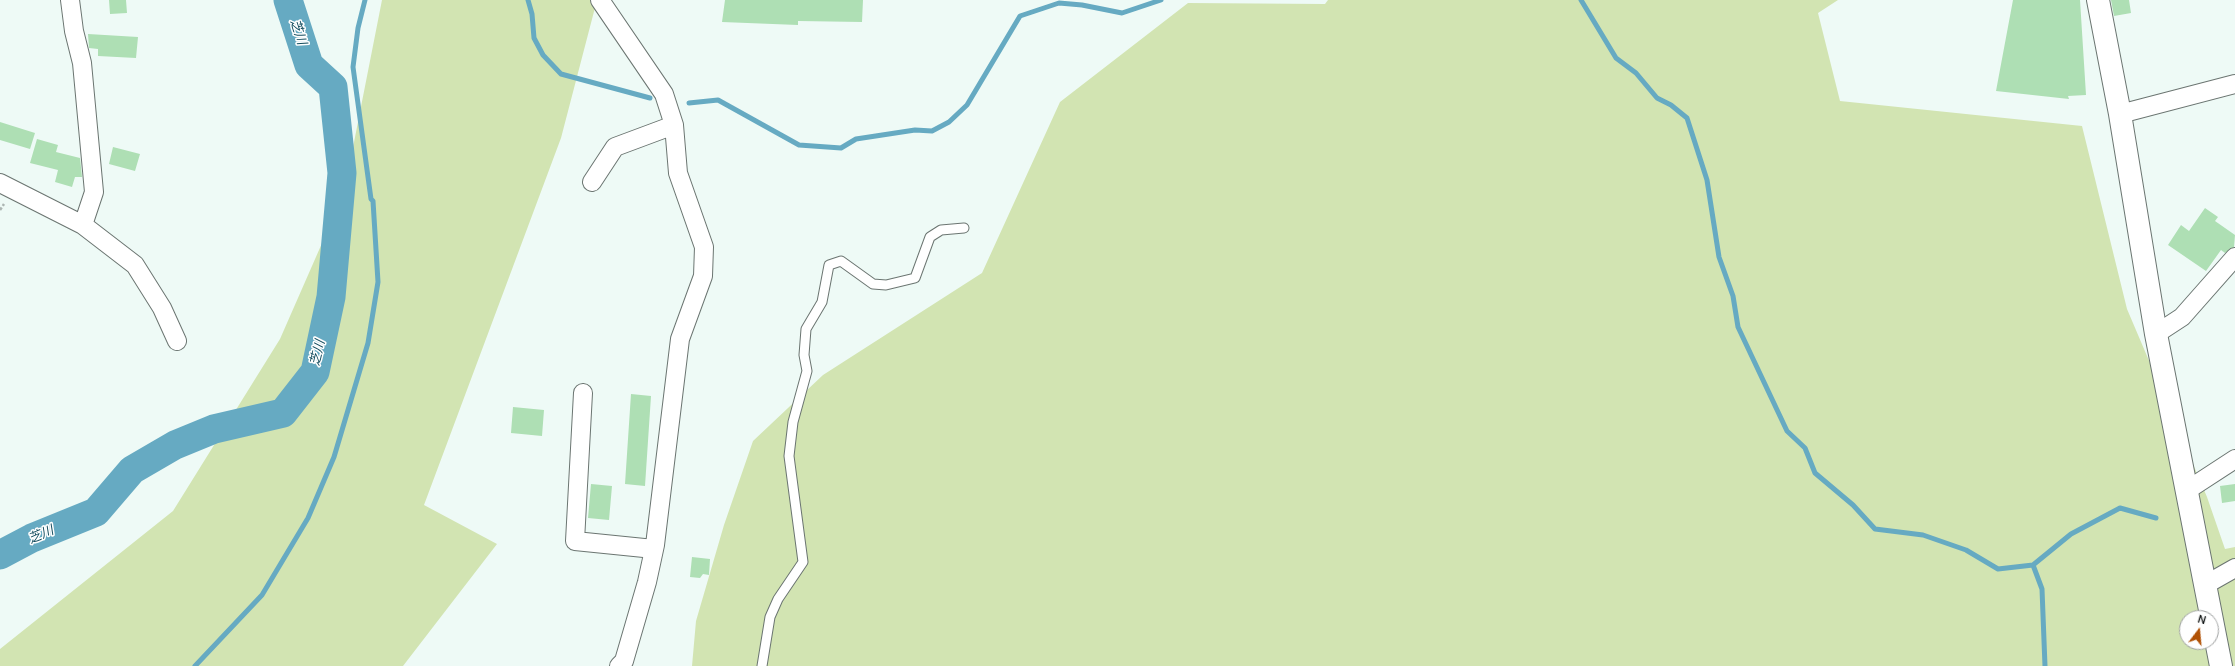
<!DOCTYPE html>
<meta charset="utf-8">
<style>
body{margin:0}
#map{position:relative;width:2235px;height:666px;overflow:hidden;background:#eefaf6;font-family:Manrope,sans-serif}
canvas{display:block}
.north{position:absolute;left:2179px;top:610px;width:40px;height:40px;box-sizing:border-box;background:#fff;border:1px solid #a1a3a3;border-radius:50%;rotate:16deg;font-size:11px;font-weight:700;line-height:16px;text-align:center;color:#151918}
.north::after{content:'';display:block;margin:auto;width:14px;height:18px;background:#b05105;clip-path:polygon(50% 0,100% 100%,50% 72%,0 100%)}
</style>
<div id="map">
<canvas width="2235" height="666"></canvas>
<div class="north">N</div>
</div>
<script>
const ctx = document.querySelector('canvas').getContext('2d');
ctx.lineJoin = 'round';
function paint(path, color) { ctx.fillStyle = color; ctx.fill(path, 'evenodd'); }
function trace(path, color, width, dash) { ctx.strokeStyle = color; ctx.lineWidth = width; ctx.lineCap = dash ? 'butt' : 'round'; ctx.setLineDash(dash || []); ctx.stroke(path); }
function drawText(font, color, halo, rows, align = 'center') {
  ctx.font = font + ' Manrope,"Noto Sans JP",sans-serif'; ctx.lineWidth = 3; ctx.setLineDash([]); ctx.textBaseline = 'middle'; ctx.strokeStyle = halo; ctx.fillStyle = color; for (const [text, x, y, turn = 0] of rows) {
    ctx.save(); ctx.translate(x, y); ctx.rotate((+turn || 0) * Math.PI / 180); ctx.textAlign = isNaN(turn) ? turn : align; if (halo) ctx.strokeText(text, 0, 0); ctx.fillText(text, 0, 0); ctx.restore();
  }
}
const green = new Path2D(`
 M382 0H597L561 138 424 505 497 544 403 666H0V649L173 511 280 339 344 193Z
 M1328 0H1838L1818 13 1840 101 2082 126 2127 309 2207 497 2225 549 2235 547V666H692L696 621 724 525 753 441 823 375 982 273 1060 102 1188 3 1325 4ZM2187 618H2211V642H2187Z`);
const stream = new Path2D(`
 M528 0 532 14 534 38 543 55 561 74 650 98
 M1581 0 1616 58 1636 73 1657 98 1671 105 1687 118 1707 180 1719 257 1733 296 1738 327 1787 431 1805 448 1815 473 1853 505 1875 529 1923 535 1966 550 1998 569 2033 565 2071 534 2120 508 2156 518
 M689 103 718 100 799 145 841 148 856 139 915 130 932 131 949 122 967 105 1020 16 1059 3 1082 5 1122 13 1161 0
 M2033 565 2042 589 2045 666
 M195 666 262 595 308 518 334 457 368 343 378 282 373 201 371 199 353 67 358 28 365 0`);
const river = new Path2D(`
 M0 555 32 538 96 512 132 470 175 445 214 429 283 413 315 372 331 297 342 173 333 87 309 65 288 0`);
const building = new Path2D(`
 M109 0H126L127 13 110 14Z
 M725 0H863L862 22 798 21V25L722 22Z
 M2013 0H2080L2086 95 2068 96 2069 99 1996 91Z
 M2111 0H2129L2131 13 2114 16Z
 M88 34 138 37 136 58 98 56V49L89 48Z
 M0 122 35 133 30 149 0 140Z
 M37 139 58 145 56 152 80 158 82 177H75L72 187 55 182 58 170 30 163Z
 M113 147 140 154 135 171 109 164Z
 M2205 208 2218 217 2215 221 2235 235 2234 247 2225 253 2221 250 2206 271 2168 245 2181 225 2189 231Z
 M631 394 651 396 645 486 625 484Z
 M513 407 544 410 542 436 511 433Z
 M591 484 612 486 609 520 588 518Z
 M2235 484V501L2222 503 2220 486Z
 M692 557 710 559 709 575 703 574 700 578 690 577Z`);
const path = new Path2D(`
 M0 210 4 204`);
const lane = new Path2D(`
 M762 666 770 617 778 599 803 562 789 456 793 422 807 371 804 355 806 329 822 302 829 265 841 261 873 284 886 285 915 278 930 237 941 230 964 228`);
const street = new Path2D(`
 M70 0 74 31 82 63 94 192 83 225
 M600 0 664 94 674 125 678 173 704 247 703 276 680 339 655 545 647 582 624 661 619 666
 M2120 114 2235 84
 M592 182 615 147 674 125
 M0 183 83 225 135 265 162 308 177 341
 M2156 334 2182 317 2235 257
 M583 393 575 541 654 549
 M2186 491 2235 459
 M2205 585 2235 568`);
const secondary = new Path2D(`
 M2098 0 2120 114 2156 334 2221 666`);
const waterNames = [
 ["芝川",298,32,72],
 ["芝川",318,353,-77],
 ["芝川",41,535,-23]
];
paint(green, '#d2e4b2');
trace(stream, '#66aac2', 5);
trace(river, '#66aac2', 29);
paint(building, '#aedfb4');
trace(lane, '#6b7571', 11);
trace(street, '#6b7571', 20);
trace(secondary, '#6b7571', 24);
trace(path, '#acb5b2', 2.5, [3, 2]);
trace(lane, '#fff', 9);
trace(street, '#fff', 18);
trace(secondary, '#fff', 22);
drawText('italic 13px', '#134c5e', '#fff', waterNames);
</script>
